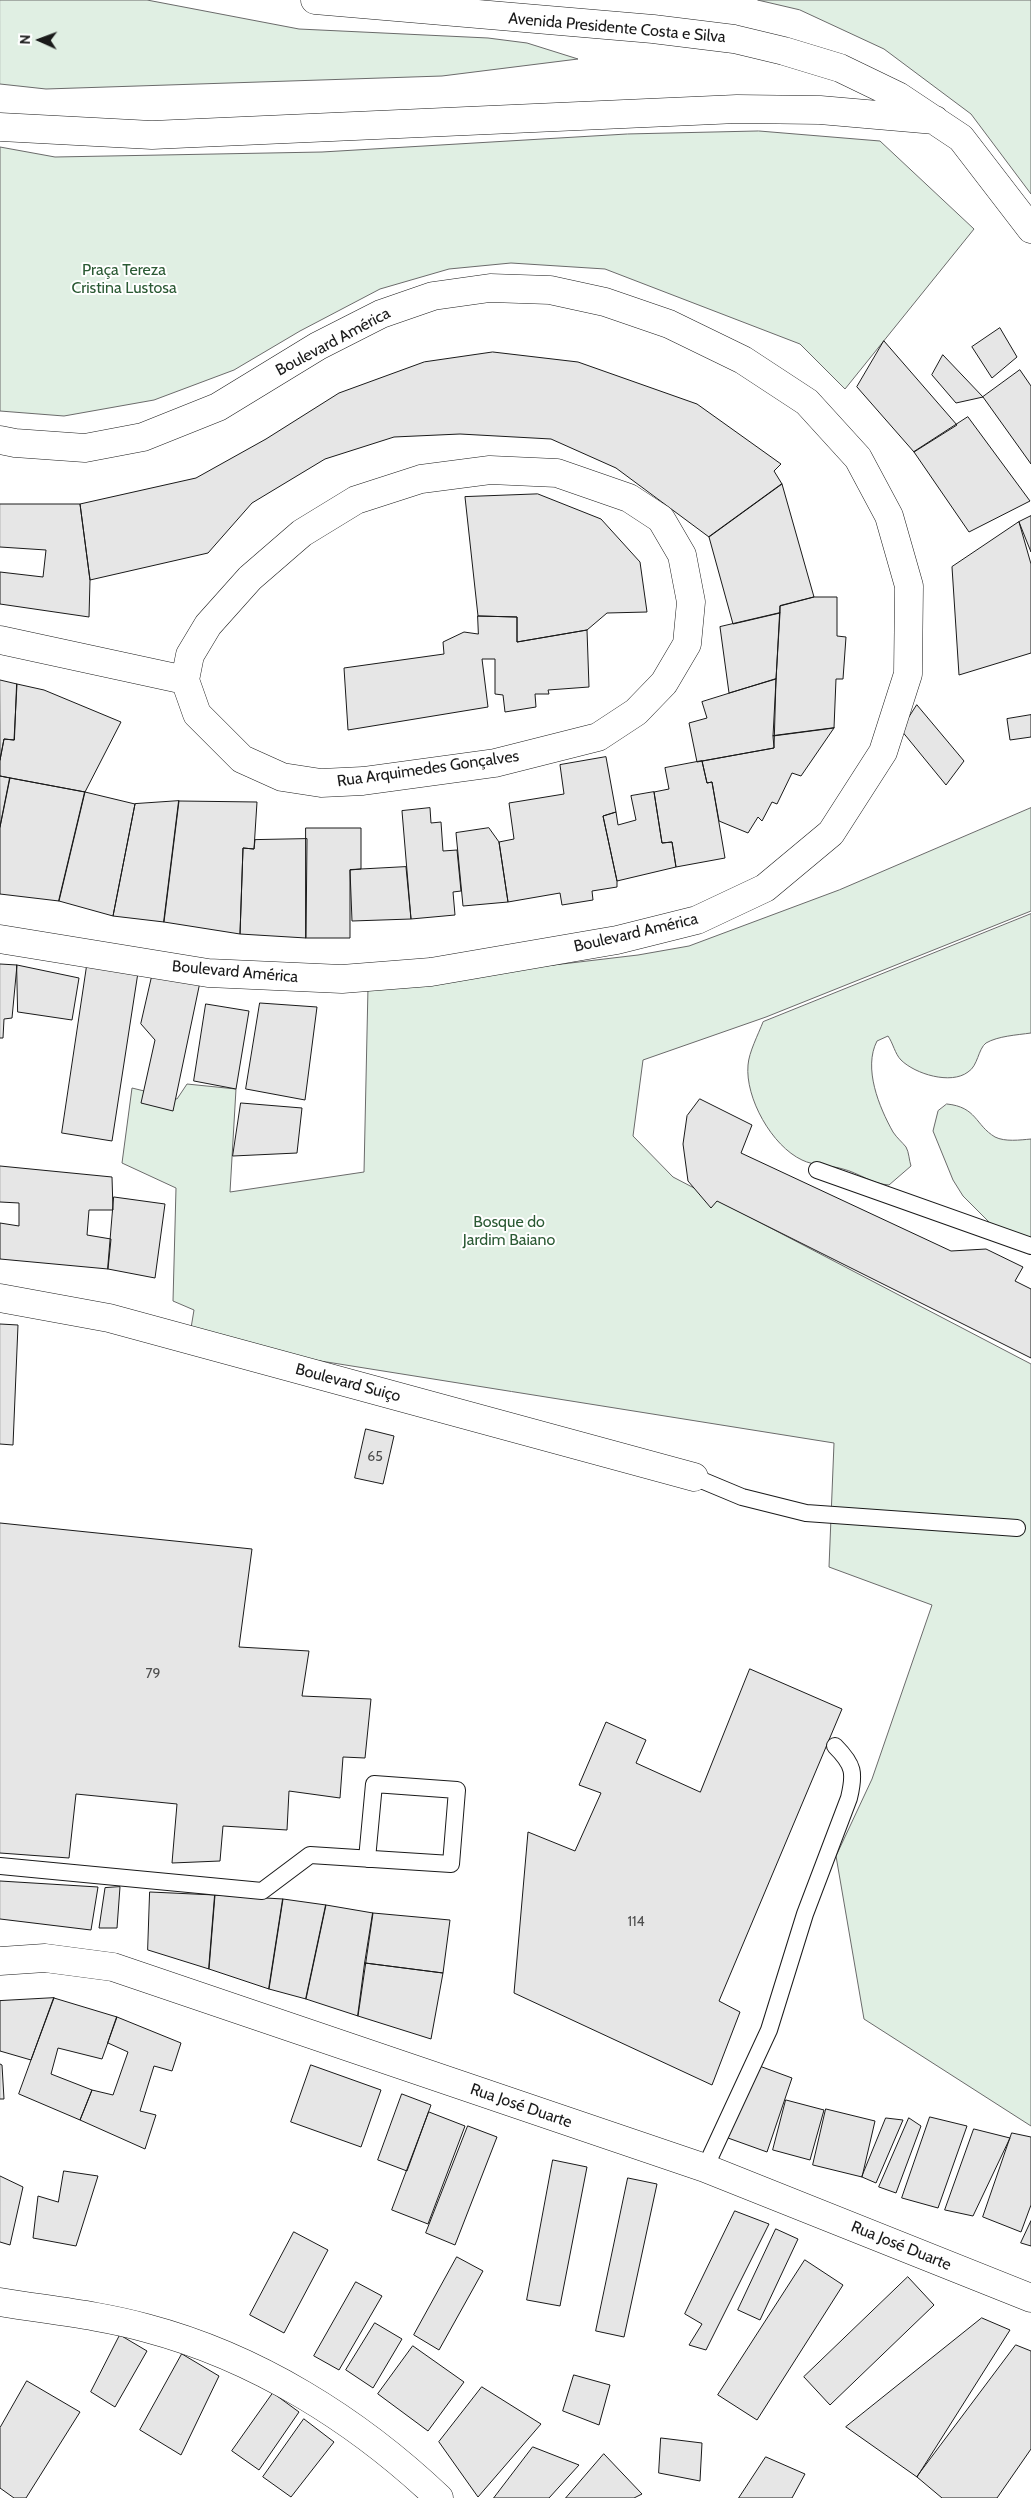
<!DOCTYPE html>
<meta charset="utf-8">
<style>
body{margin:0}
#map{position:relative;width:1031px;height:2498px;overflow:hidden;background:#fff;font-family:Cabin,sans-serif}
canvas{display:block}
.north{position:absolute;left:15px;top:15px;width:50px;height:50px;-webkit-text-stroke:4px #fff;paint-order:stroke;rotate:272deg;font-size:14px;font-weight:700;line-height:20px;text-align:center;color:#1a1a1a}
.north::after{content:'';display:block;margin:auto;width:18px;height:22px;background:#1a1a1a;clip-path:polygon(50% 0,100% 100%,50% 72%,0 100%)}
</style>
<div id="map">
<canvas width="1031" height="2498"></canvas>
<div class="north">N</div>
</div>
<script>
const ctx = document.querySelector('canvas').getContext('2d');
ctx.lineJoin = 'round';
function paint(path, color) { ctx.fillStyle = color; ctx.fill(path, 'evenodd'); }
function trace(path, color, width, dash) { ctx.strokeStyle = color; ctx.lineWidth = width; ctx.lineCap = dash ? 'butt' : 'round'; ctx.setLineDash(dash || []); ctx.stroke(path); }
function drawText(font, color, halo, rows, align = 'center') {
  ctx.font = font + ' Cabin,sans-serif'; ctx.lineWidth = 4; ctx.setLineDash([]); ctx.textBaseline = 'middle'; ctx.strokeStyle = halo; ctx.fillStyle = color; for (const [text, x, y, turn = 0] of rows) {
    ctx.save(); ctx.translate(x, y); ctx.rotate((+turn || 0) * Math.PI / 180); ctx.textAlign = isNaN(turn) ? turn : align; if (halo) ctx.strokeText(text, 0, 0); ctx.fillText(text, 0, 0); ctx.restore();
  }
}
const green = new Path2D(`
 M0 0H147L299 29 488 38 527 43 578 59 442 76 46 89 0 84Z
 M758 0H1031V194L971 114 884 49 800 10Z
 M759 131 880 141 974 229 845 389 800 344 605 269 511 263 449 269 380 289 300 331 234 370 154 400 64 416 0 411V147L55 157 322 152 627 134Z
 M1031 808V911L766 1017 643 1060 633 1136 673 1177 1031 1364V2126L864 2019 836 1856 872 1779 932 1605 829 1567 834 1443 189 1340 194 1310 173 1301 176 1188 122 1163 132 1088 177 1099 187 1084 236 1089 230 1192 364 1172 368 987 638 955 689 946 839 890Z
 M1031 914V1033C1017 1035 998 1036 986 1043 978 1049 978 1066 968 1072 951 1085 915 1074 901 1060 895 1054 893 1043 888 1036L877 1041C863 1068 879 1107 893 1132 897 1138 902 1142 906 1147 909 1152 909 1160 911 1166L889 1185C872 1184 859 1173 843 1169 830 1165 814 1166 802 1160 772 1146 745 1098 748 1065 749 1052 758 1035 763 1022Z
 M947 1104C977 1107 975 1125 995 1137 1005 1142 1020 1140 1031 1139V1242L997 1230 963 1196 953 1180 933 1131 938 1111Z`);
const building = new Path2D(`
 M1000 328 1017 357 992 378 972 347Z
 M884 341 957 425 914 452 857 387Z
 M493 352 578 362 697 404 781 464 774 471 782 484 709 537 616 468 551 439 460 434 394 437 325 459 252 503 208 553 90 580 80 504 196 478 266 439 339 393 424 362Z
 M943 355 983 397 956 403 932 375Z
 M1020 370 1031 386V464L983 397Z
 M968 417 1030 501 969 532 914 452Z
 M782 484 814 597 780 606V613L733 624 709 537Z
 M538 494 601 519 640 562 647 612 607 613 587 630 517 642V617L478 616 465 497Z
 M0 504H80L90 580 89 617 0 604V572L43 577 46 550 0 547Z
 M1031 516V552L1019 522Z
 M1019 522 1031 564V653L959 675 952 567Z
 M814 597H837V636L846 637 843 679H836L834 728 773 736 780 606Z
 M780 613 776 679 729 693 720 627Z
 M478 616 517 617V642L587 630 589 687 548 690 549 694H535L536 707 505 712 503 695 495 694V659H482L488 707 348 730 344 668 444 654 443 642 464 632 478 634Z
 M776 679 774 748 697 762 689 723 707 718 702 702Z
 M0 680 17 684 14 740 4 739 0 760Z
 M17 684 44 690 121 722 85 792 0 776V760L4 739 14 740Z
 M917 705 964 761 946 785 901 730Z
 M1031 715V737L1010 740 1007 719Z
 M834 728 801 776 792 773 777 804 772 802 762 821 758 817 748 833 719 821 712 782 707 783 702 761 774 748 773 736Z
 M606 757 616 812 603 816 617 881V887L592 891 593 900 562 905 560 893 508 902 499 842 514 839 509 803 564 794 560 765Z
 M702 761 707 783 712 782 725 858 676 867 672 842 662 843 654 792 669 789 665 768Z
 M0 776 10 778 0 827Z
 M10 778 85 792 59 901 0 894V827Z
 M85 792 135 804 113 916 59 901Z
 M654 792 662 843 672 842 676 867 617 881 603 816 616 812 618 825 636 820 631 796Z
 M179 801 164 922 113 916 135 804Z
 M179 801 257 802 254 849 243 848 240 934 164 922Z
 M430 808 431 823 441 822 443 851 457 850 461 891 453 892 455 915 411 919 402 811Z
 M306 828H361V869L350 870V938H306Z
 M489 828 499 842 508 902 463 906 456 833Z
 M307 839 306 938 240 934 243 848 254 849 255 840Z
 M406 867 411 919 352 921 350 870Z
 M88 959 139 966 112 1141 62 1133Z
 M0 964 17 965 12 1018 4 1019 3 1038H0Z
 M17 965 79 978 72 1020 18 1012Z
 M153 972 200 982 173 1111 141 1103 155 1040 141 1024Z
 M260 1003 317 1007 305 1100 246 1089Z
 M206 1004 249 1011 236 1089 194 1081Z
 M700 1099 752 1125 741 1153 951 1251 986 1249 1023 1267 1015 1281 1031 1289V1358L717 1201 711 1208 688 1181 683 1144 687 1116Z
 M241 1103 302 1108 297 1153 233 1156Z
 M0 1166 112 1177 113 1210H89L87 1235 111 1239 108 1269 0 1259V1223L19 1226V1203L0 1202Z
 M114 1197 165 1204 155 1278 108 1269Z
 M0 1324 18 1325 13 1445 0 1444Z
 M366 1429 394 1436 383 1484 355 1478Z
 M0 1523 252 1549 239 1647 309 1651 302 1696 371 1699 365 1758 343 1757 340 1798 289 1791 287 1830 223 1826 220 1861 172 1863 177 1804 76 1794 69 1858 0 1853Z
 M750 1669 842 1709 719 2001 740 2012 712 2085 514 1993 528 1832 575 1851 601 1793 579 1785 606 1722 646 1740 636 1763 700 1792Z
 M0 1881 98 1887 91 1930 0 1919Z
 M120 1887 117 1928H99L105 1888Z
 M150 1892 215 1895 209 1969 148 1950Z
 M215 1895 283 1899 269 1989 209 1969Z
 M283 1899 326 1905 306 1999 269 1989Z
 M326 1905 373 1913 358 2016 306 1999Z
 M373 1913 450 1920 443 1973 365 1963Z
 M365 1963 443 1973 431 2039 358 2016Z
 M54 1998 117 2017 102 2059 58 2048 51 2074 92 2090 80 2120 19 2094Z
 M54 1998 31 2060 0 2051V2001Z
 M117 2017 181 2043 172 2071 154 2066 140 2111 156 2115 145 2149 80 2120 92 2090 113 2095 128 2052 108 2043Z
 M0 2064 2 2065 4 2099H0Z
 M754 2064 792 2078 767 2152 728 2138Z
 M311 2065 381 2090 361 2147 291 2122Z
 M402 2094 431 2105 407 2171 378 2160Z
 M786 2100 824 2110 810 2160 773 2150Z
 M826 2109 875 2121 862 2177 813 2165Z
 M429 2112 465 2126 428 2224 392 2210Z
 M930 2117 967 2126 938 2208 902 2198Z
 M886 2118 903 2120 876 2183 862 2177Z
 M909 2118 921 2126 896 2193 879 2187Z
 M468 2126 497 2137 455 2245 426 2233Z
 M974 2129 1010 2138 973 2216 945 2210Z
 M1012 2133 1031 2137V2205L1021 2232 983 2217Z
 M553 2160 587 2167 560 2306 527 2300Z
 M64 2171 98 2176 76 2246 33 2238 38 2196 58 2202Z
 M0 2176 23 2187 10 2245 0 2242Z
 M628 2178 657 2184 624 2337 596 2331Z
 M735 2211 769 2224 706 2350 689 2345 702 2324 685 2314Z
 M1031 2221V2246L1021 2243Z
 M776 2229 798 2239 760 2320 738 2310Z
 M294 2232 328 2250 284 2333 250 2315Z
 M457 2257 483 2271 439 2350 414 2335Z
 M805 2260 843 2285 757 2420 718 2395Z
 M908 2277 934 2305 830 2405 804 2377Z
 M356 2282 382 2296 339 2370 314 2356Z
 M982 2318 1010 2330 917 2477 846 2427Z
 M375 2323 402 2339 373 2388 346 2370Z
 M120 2335 147 2351 115 2407 91 2392Z
 M1016 2345 1031 2351V2449L997 2498H942L917 2477Z
 M413 2346 464 2382 428 2431 378 2394Z
 M182 2354 219 2376 181 2455 140 2430Z
 M574 2375 610 2385 599 2425 563 2411Z
 M27 2381 80 2412 26 2498H14L0 2488V2428Z
 M482 2387 541 2424 478 2497 439 2442Z
 M273 2393 299 2412 259 2470 232 2451Z
 M304 2419 334 2442 291 2497 263 2477Z
 M661 2438 702 2443 700 2481 659 2473Z
 M533 2447 579 2465 549 2498H494Z
 M604 2454 642 2494 634 2498H566Z
 M766 2457 805 2474 792 2498H739Z`);
const service = new Path2D(`
 M817 1170 1031 1246
 M694 1477 742 1497 806 1513 1017 1528
 M0 1866 262 1891 310 1855 451 1864 457 1790 374 1784 367 1859
 M705 2168 769 2030 805 1914 849 1798C855 1773 854 1765 835 1746`);
const minor = new Path2D(`
 M0 440 15 443 85 448 143 437 218 407 318 346 381 314 433 296 490 288 550 290 605 302 669 324 743 360 807 402 858 458 889 516 909 586 908 674 883 752 831 833 765 888 697 920 617 940 431 972 342 979 208 973 0 939
 M490 470 557 473 629 498 661 519 682 555 691 602 687 644 664 683 636 712 598 737 495 763 363 781 321 783 282 777 242 759 197 714 185 680 190 655 208 625 250 578 302 533 356 500 421 479Z
 M0 640 185 680
 M0 1298 109 1318 694 1477
 M0 1961 45 1958 113 1967 705 2168 1031 2298
 M0 2302C48 2310 100 2315 146 2328 256 2357 357 2420 439 2498`);
const primary = new Path2D(`
 M315 0 653 29 734 39 784 51 840 68 898 96 961 138 1031 229
 M0 127 152 135 737 109 820 110 935 120`);
const numberNames = [
 ["65",375,1457],
 ["79",153,1674],
 ["114",636,1922]
];
const streetNames = [
 ["Avenida Presidente Costa e Silva",617,28,5],
 ["Boulevard América",333,342,-28],
 ["Rua Arquimedes Gonçalves",428,769,-8],
 ["Boulevard América",636,933,-13],
 ["Boulevard América",235,972,5],
 ["Boulevard Suiço",348,1383,15],
 ["Rua José Duarte",521,2106,19],
 ["Rua José Duarte",901,2246,22]
];
const parkNames = [
 ["Praça Tereza",124,270],
 ["Cristina Lustosa",124,288],
 ["Bosque do",509,1222],
 ["Jardim Baiano",509,1240]
];
paint(green, '#e0efe3');
trace(green, '#6a6a6a', 1);
paint(building, '#e6e6e6');
trace(building, '#1a1a1a', 1);
trace(service, '#1a1a1a', 18);
trace(minor, '#1a1a1a', 29);
trace(primary, '#1a1a1a', 29);
trace(service, '#fff', 16);
trace(minor, '#fff', 28);
trace(primary, '#fff', 28);
drawText('14px', '#4d4d4d', null, numberNames);
drawText('16px', '#1a1a1a', '#fff', streetNames);
drawText('16px', '#2b5a34', '#fff', parkNames);
</script>
